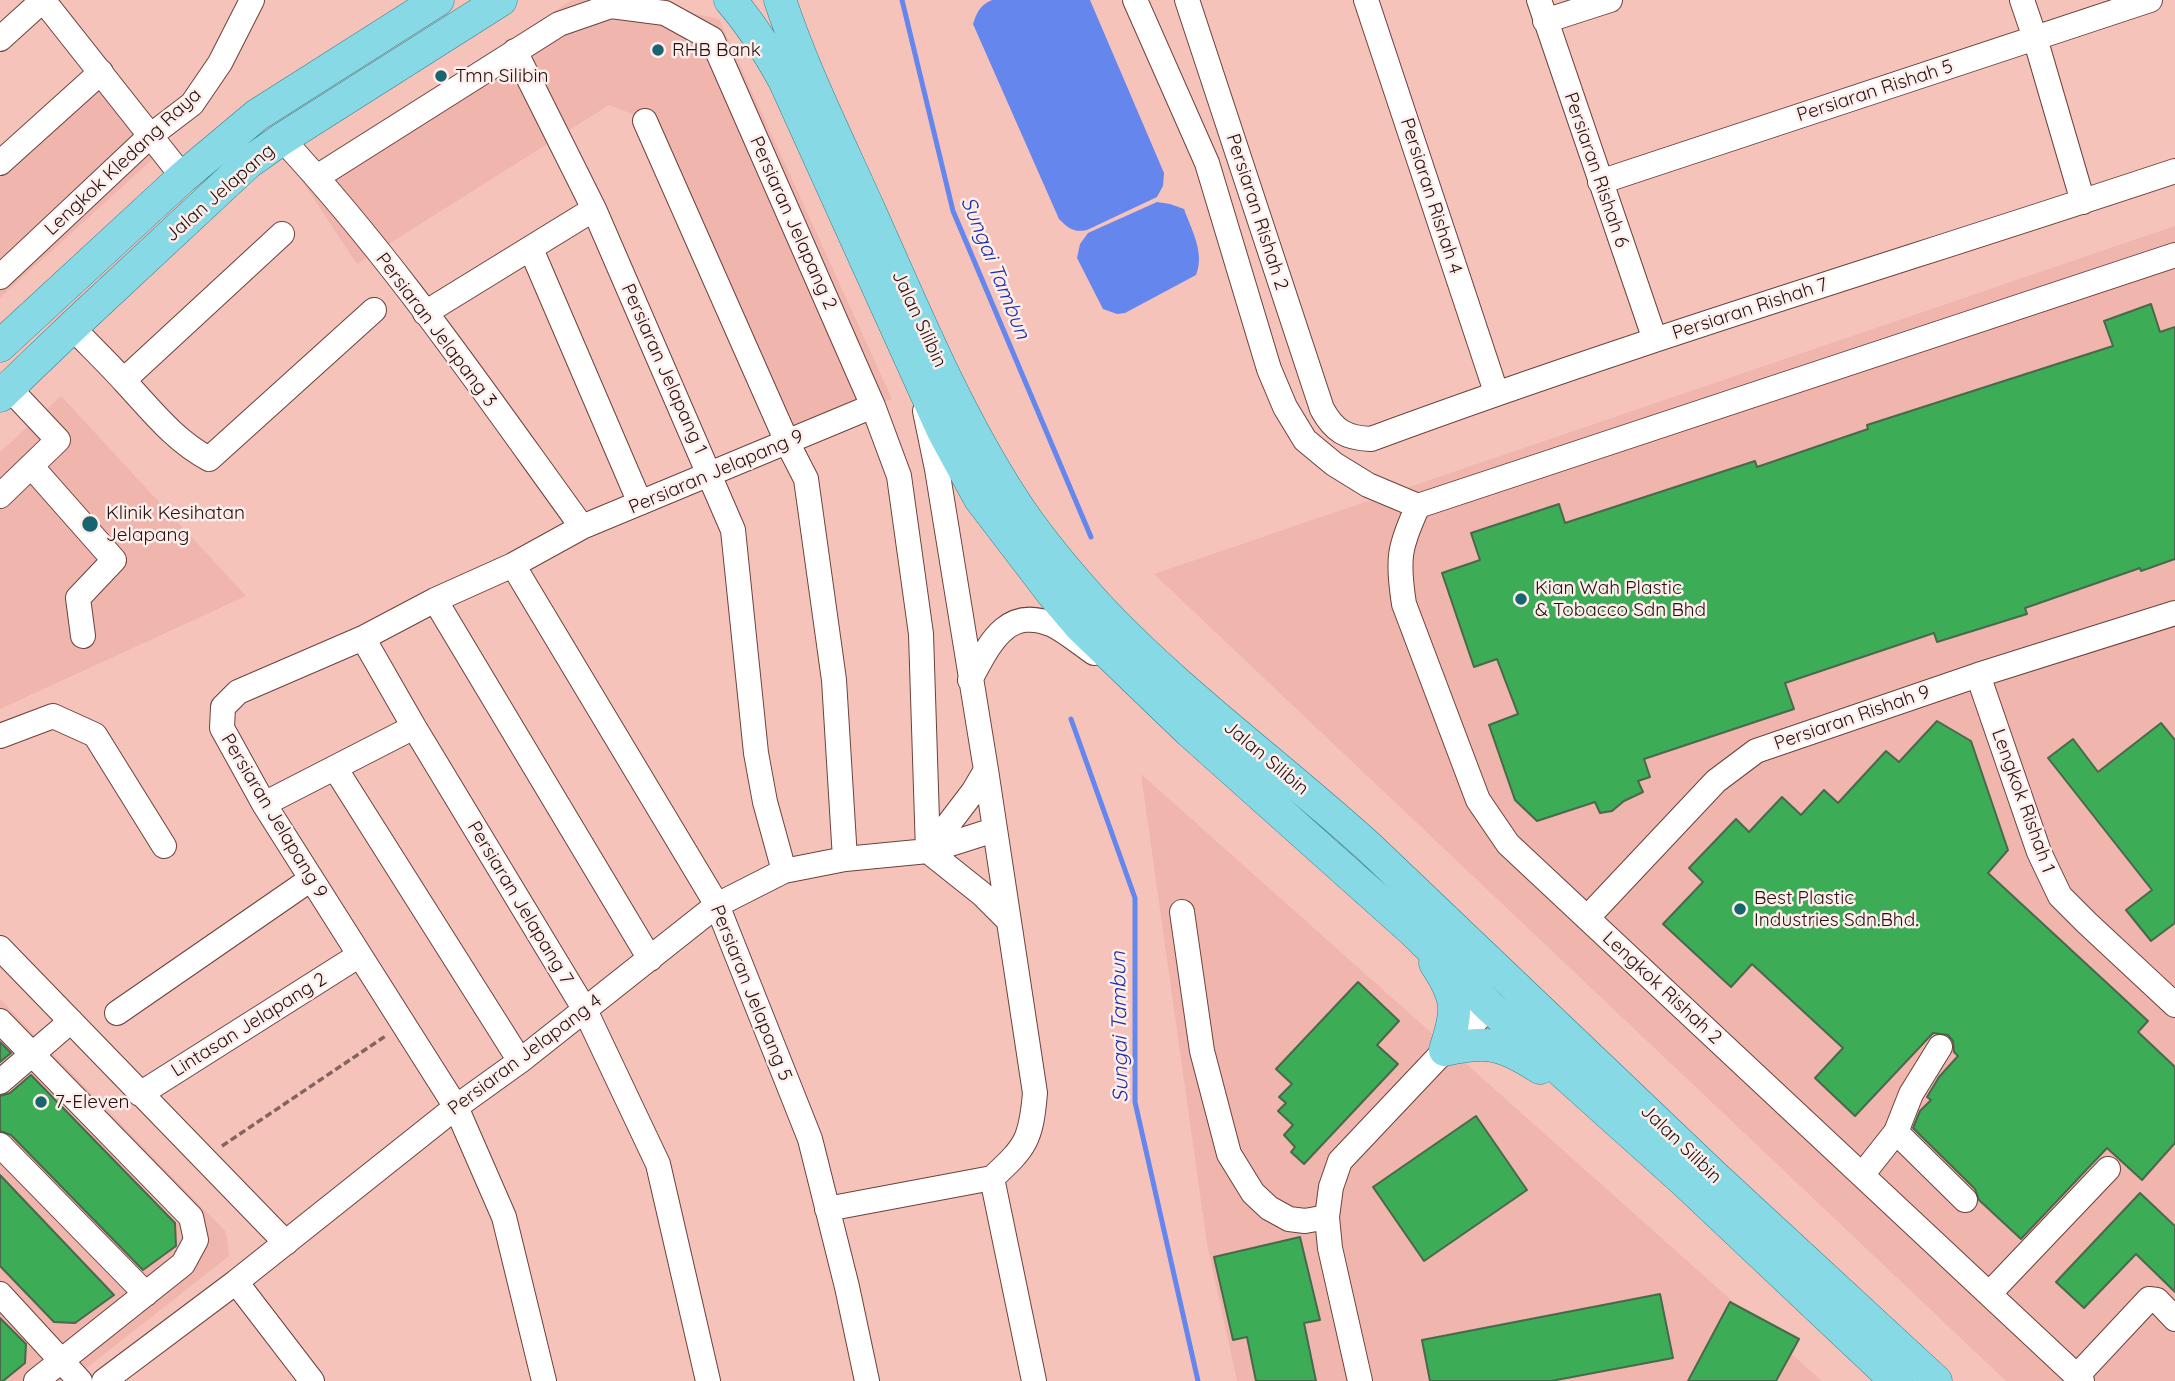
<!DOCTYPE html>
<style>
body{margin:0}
canvas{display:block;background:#f6c3bb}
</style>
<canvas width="2175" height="1381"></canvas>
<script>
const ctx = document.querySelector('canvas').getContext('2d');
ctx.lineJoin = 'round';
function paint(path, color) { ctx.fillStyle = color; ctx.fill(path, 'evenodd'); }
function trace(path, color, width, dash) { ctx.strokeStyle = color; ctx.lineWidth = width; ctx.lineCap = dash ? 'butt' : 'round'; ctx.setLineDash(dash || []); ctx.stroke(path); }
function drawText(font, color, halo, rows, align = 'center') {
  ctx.font = font + ' Quicksand,sans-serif'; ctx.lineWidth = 5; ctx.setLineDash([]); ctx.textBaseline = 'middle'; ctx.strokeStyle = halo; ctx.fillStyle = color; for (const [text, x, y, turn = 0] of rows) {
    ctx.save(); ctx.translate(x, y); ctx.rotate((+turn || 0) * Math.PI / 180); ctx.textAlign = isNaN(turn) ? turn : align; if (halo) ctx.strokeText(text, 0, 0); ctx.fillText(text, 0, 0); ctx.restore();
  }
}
const built = new Path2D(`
 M572 0H632L719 19 892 399 784 440 645 119 609 105 357 264 300 178Z
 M103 69 167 146 0 298V166Z
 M2175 226V1381H2006L1154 574Z
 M61 396 246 596 0 709V452Z
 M1141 774 1822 1381H1237L1207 1244Z
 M0 999 226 1232 229 1256 70 1381H0Z`);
const water = new Path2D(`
 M992 0H1090L1164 173 1163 186 1157 197 1087 230C1074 233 1068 228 1059 219L973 24C977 12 980 5 992 0Z
 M1157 202 1170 204 1184 209C1192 231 1205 253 1196 275L1125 313 1117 314 1103 309 1077 258 1080 244 1088 233Z`);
const stream = new Path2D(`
 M902 0 953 211 1091 537
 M1071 719 1135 898V1102L1198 1381`);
const building = new Path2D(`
 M2151 304 2160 332 2175 327V559L2141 571 2140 568 2025 608 2027 614 1937 642 1934 633 1785 683 1794 709 1644 759 1650 777 1638 781 1643 792 1624 801 1612 811 1600 813 1595 802 1537 821 1515 800 1489 725 1518 714 1497 659 1474 667 1442 573 1480 560 1471 533 1559 504 1565 523 1755 461 1757 467 1868 429 1867 425 2113 346 2104 321Z
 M1937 721 1971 741 2008 850 1988 873 2148 1021 2138 1032 2175 1067V1143L2142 1180 2107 1148 2021 1239 1979 1200 1975 1189 1913 1128 1920 1111 1931 1100 1927 1097 1939 1077 1958 1056 1954 1052 1953 1041 1948 1035 1933 1033 1855 1116 1815 1078 1843 1048 1752 964 1731 987 1663 924 1703 882 1689 868 1736 819 1749 832 1782 797 1801 815 1824 790 1838 803 1886 751 1899 762Z
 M2161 723 2175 740V923L2151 941 2126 910 2152 890 2048 758 2073 739 2098 772Z
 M1358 982 1399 1021 1377 1045 1398 1064 1304 1164 1291 1152 1295 1147 1284 1135 1293 1125 1278 1111 1286 1103 1279 1097 1292 1084 1276 1069Z
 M0 1042 11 1053 0 1062Z
 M31 1075 175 1223 176 1246 143 1270 11 1135 0 1131V1096L10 1093Z
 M1476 1116 1527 1190 1424 1261 1373 1187Z
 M0 1175 114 1295 75 1323 54 1322 0 1266Z
 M2140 1193 2175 1226V1292L2136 1254 2084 1308 2056 1282Z
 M1300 1237 1320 1320 1304 1323 1316 1381H1256L1247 1337 1233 1340 1214 1257Z
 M1660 1294 1673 1358 1551 1381H1430L1422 1340Z
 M1730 1302 1799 1339 1776 1381H1688Z
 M0 1318 26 1344 25 1363 3 1381H0Z`);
const path = new Path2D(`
 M222 1146 387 1035`);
const minor = new Path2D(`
 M43 0 183 177
 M1135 0 1207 163 1269 369 1285 407 1305 440 1334 464 1368 485 1418 506
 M1187 0 1322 409C1334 431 1346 438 1371 439 1636 341 1907 260 2175 171
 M1366 0 1496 392
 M1539 0 1655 340
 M2022 0 2035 38 2083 202
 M1545 21 1610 0
 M0 39 43 0
 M515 51 594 209 733 530 756 753 765 802 784 871
 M645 121 787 442 806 479 834 680 845 859
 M282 139C393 258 486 395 582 527
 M0 163 101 72
 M317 177 559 24 611 6 665 13 712 39 873 406 899 476 921 634 928 851
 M1600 182 2150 0
 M531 249 640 503
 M0 277 150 136 192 104 220 63 252 0
 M425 313 594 209
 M72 327C89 345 108 363 125 382 152 411 174 440 209 459L374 310
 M124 380 282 234
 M925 411 937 469 986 770 1035 1093C1031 1140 1026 1147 992 1178
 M31 466 114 560 78 598 83 636
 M0 496 58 440 9 388
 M1418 506C1399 547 1397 559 1404 604L1478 800 1508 844 2082 1381
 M1418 506 2175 255
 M513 565 717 905 810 1139 847 1287 867 1381
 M435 600 650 959
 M363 638 414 727 585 1010 658 1164 708 1381
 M1978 675 2039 852 2060 896 2087 923 2175 1005
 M970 680C989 645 1006 605 1053 625 1067 632 1081 644 1094 653
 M0 736 53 716 95 735 164 846
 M335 768 520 1061
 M264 804 414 727
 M928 851 982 894 1008 920
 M928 851 973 792 986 770
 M1182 912 1202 1051 1229 1154 1253 1193 1269 1208 1289 1219 1305 1221 1327 1217
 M1587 918 1716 781 1756 751 1978 675 2175 613
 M0 948 286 1243
 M117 1013 311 879
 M0 1021 191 1217 196 1240 183 1264 36 1381
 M0 1082 71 1021
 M140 1094 358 956
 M1896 1132 1965 1200
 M0 1145 146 1294
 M1862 1175 1896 1132 1911 1094 1940 1047
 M992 1178 1034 1381
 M827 1209 992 1178
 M236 1282 312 1381
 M0 1294 80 1381
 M1989 1294 2108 1169
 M2077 1376 2149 1299 2157 1300 2175 1319
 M104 1381 236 1282 456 1107 520 1061 717 905 784 871 845 859 928 851 994 830
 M544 1381 504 1217 456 1107 264 804 222 728 223 707 238 692 363 638 435 600 513 565 582 527 873 406
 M1360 1381 1330 1248 1327 1217 1331 1187 1340 1161 1445 1050 1490 1007`);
const major = new Path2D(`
 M730 0C752 25 768 51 784 80L943 431 980 499 1052 593 1081 627 1189 731 1414 932 1490 1007 1684 1181 1896 1381
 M780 0C804 72 838 140 869 209 913 307 954 408 1012 498 1035 534 1065 570 1094 602 1176 691 1280 766 1370 848L1713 1175 1936 1381
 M0 346 183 177 257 115 438 0
 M0 396 72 327 248 163 282 139 501 0
 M1435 963C1459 999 1458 1011 1445 1050
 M1445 1050C1488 1040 1503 1044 1540 1068`);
const markers = [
 [658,50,7,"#19656f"],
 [441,76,7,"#19656f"],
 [90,524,9,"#19656f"],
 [1521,599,7,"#19656f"],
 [1740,909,7,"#19656f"],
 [41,1102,7,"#19656f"]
];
const poiNames = [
 ["RHB Bank",672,50],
 ["Tmn Silibin",455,76],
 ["Klinik Kesihatan",106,513],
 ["Jelapang",106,535],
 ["Kian Wah Plastic",1535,588],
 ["& Tobacco Sdn Bhd",1535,610],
 ["Best Plastic",1754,898],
 ["Industries Sdn.Bhd.",1754,920],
 ["7-Eleven",55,1102]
];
const streetNames = [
 ["Persiaran Rishah 5",1875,91,-18],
 ["Lengkok Kledang Raya",123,162,-43],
 ["Persiaran Rishah 6",1596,170,71],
 ["Jalan Jelapang",220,193,-41],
 ["Persiaran Rishah 4",1431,196,72],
 ["Persiaran Rishah 2",1257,212,72],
 ["Persiaran Jelapang 2",793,223,66],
 ["Persiaran Rishah 7",1750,309,-18],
 ["Jalan Silibin",919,319,65],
 ["Persiaran Jelapang 3",436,330,53],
 ["Persiaran Jelapang 1",664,369,66],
 ["Persiaran Jelapang 9",716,472,-23],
 ["Persiaran Rishah 9",1852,718,-19],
 ["Jalan Silibin",1266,758,40],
 ["Lengkok Rishah 1",2023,801,70],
 ["Persiaran Jelapang 9",274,816,59],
 ["Persiaran Jelapang 7",520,903,59],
 ["Lengkok Rishah 2",1662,988,43],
 ["Persiaran Jelapang 5",751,993,68],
 ["Lintasan Jelapang 2",249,1025,-32],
 ["Persiaran Jelapang 4",525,1055,-37],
 ["Jalan Silibin",1681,1144,44]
];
const waterNames = [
 ["Sungai Tambun",995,268,68],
 ["Sungai Tambun",1120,1027,-91]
];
paint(built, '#f0b5ad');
paint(water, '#6486ed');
trace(stream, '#6486ed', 5);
paint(building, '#3cac57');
trace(building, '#48694c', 2);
trace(minor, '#6c423c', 26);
trace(major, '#2f838e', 33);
trace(path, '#84645e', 3.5, [7, 3.5]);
trace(minor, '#fff', 24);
trace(major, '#86d9e5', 32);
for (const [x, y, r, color] of markers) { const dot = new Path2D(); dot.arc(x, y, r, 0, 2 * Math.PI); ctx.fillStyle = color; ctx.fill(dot); trace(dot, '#feeeeb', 2.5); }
drawText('19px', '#23120f', '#feeeeb', poiNames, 'left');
drawText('19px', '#23120f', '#feeeeb', streetNames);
drawText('italic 21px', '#1d2fa6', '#feeeeb', waterNames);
</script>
